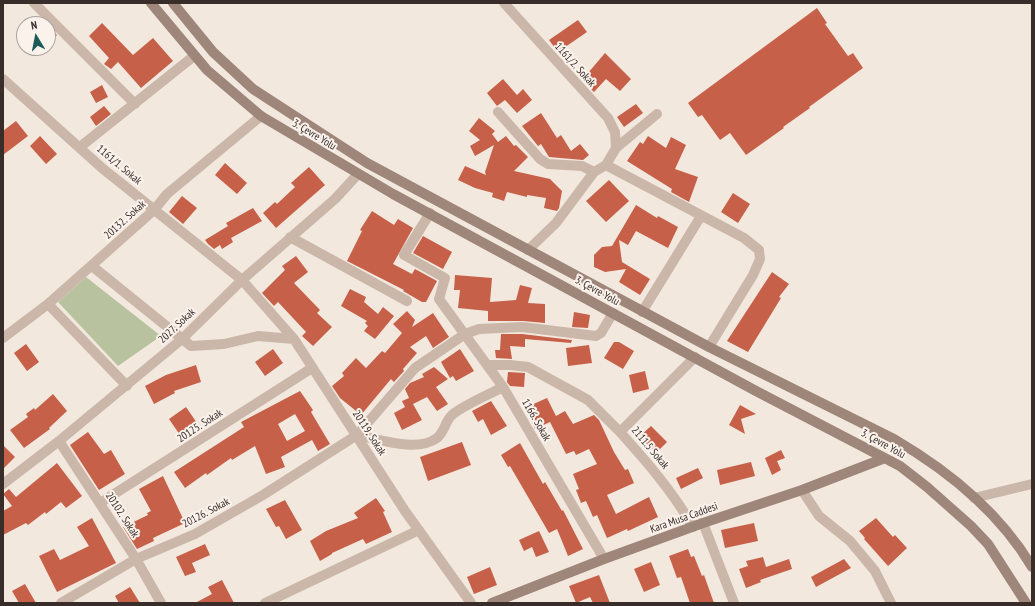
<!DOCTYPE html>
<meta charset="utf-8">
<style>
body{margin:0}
#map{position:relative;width:1035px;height:606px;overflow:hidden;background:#f3e8de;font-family:"PT Sans Narrow",sans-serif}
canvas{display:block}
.frame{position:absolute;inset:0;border:4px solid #382d29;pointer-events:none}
.north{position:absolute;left:16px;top:16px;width:40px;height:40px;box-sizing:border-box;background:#faf2eb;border:1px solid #aca39d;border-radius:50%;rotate:350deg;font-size:11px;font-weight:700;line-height:16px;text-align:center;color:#382d29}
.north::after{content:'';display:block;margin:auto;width:14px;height:18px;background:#1f5a5a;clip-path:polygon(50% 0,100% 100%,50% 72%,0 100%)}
</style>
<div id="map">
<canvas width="1035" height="606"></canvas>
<div class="frame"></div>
<div class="north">N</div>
</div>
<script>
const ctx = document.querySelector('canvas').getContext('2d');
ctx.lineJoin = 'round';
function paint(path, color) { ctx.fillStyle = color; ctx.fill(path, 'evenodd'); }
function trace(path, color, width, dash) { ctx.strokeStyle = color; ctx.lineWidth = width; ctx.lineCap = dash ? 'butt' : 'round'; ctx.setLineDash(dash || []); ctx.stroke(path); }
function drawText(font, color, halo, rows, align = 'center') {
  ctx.font = font + ' "PT Sans Narrow",sans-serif'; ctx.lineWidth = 4; ctx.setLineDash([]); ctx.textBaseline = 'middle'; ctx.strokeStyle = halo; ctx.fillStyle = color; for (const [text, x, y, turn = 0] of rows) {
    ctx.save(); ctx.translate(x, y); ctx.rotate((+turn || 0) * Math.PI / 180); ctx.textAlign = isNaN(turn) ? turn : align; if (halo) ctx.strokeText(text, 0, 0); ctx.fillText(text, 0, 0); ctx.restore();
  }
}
const green = new Path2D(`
 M86 277 161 336 118 366 58 302Z`);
const building = new Path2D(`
 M817 8 827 23 825 24 848 56 853 53 863 68 809 107 810 108 783 127 784 128 746 155 730 133 720 140 702 115 698 117 688 103Z
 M578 20 587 32 558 52 549 40Z
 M102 23 133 55 153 38 173 61 141 88 118 62 111 69 104 64 109 58 89 36Z
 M48 26 57 35 48 44Z
 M605 53 631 79 620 91 606 79 594 92 582 80Z
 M503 79 517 95 523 89 532 100 517 113 505 100 497 106 487 93Z
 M102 85 108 97 96 103 90 92Z
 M636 104 643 113 624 127 617 117Z
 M104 106 111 114 96 126 90 117Z
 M541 113 557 138 561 135 571 151 580 144 589 155 583 160 549 157 541 144 538 146 522 126Z
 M479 118 495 131 492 134 498 142 506 136 514 146 516 145 528 157 514 171 550 179 562 191 559 208 557 211 544 208 546 198 527 195V197L507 192 504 201 492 197 493 193 475 188 458 180 465 166 486 175 485 172 494 145 475 156 470 146 480 140 469 131Z
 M16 121 28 136 3 155V131Z
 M40 136 57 154 46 164 30 146Z
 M648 136 666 148 671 137 686 145 675 169 698 177 689 202 671 192 672 189 627 161 640 142 643 144Z
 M225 163 247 183 237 194 215 175Z
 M309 167 325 185 276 228 263 213 275 202 277 204 295 187 291 183Z
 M609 180 629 201 606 222 586 201Z
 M733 193 750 204 738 223 721 212Z
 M182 196 197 208 183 224 169 212Z
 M636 205 657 218 658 216 678 227 668 248 636 231 628 245 619 240 622 262 650 279 640 295 619 282 626 269 605 272 594 267V255L602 247 612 246Z
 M253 208 262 221 231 238 233 242 222 249 220 245 214 249 208 244 205 240 228 226 226 223Z
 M372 211 394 225 398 219 413 228 393 264 412 274 415 269 437 281 426 302H422L403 291 404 290 347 261 362 231 360 230Z
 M423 236 452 252 443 269 413 253Z
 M296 256 308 272 294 283 320 310 317 313 332 327 313 346 302 336 306 332 278 302 274 306 262 293 285 270 282 266Z
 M772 272 789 284 779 297 781 298 748 352 727 341Z
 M455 275 492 278 490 302 516 300 520 285 532 288 528 303 545 304V323L523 321H488V311L458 308 460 290H454Z
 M350 289 366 297 364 302 378 314 383 307 394 316 375 339 364 331 368 326 365 323 367 321 341 306Z
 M407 311 415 320 412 327 433 313 449 337 433 348 426 336 410 347 417 353 403 369 404 371 394 382 391 379 361 415 340 398 332 386 344 376 342 373 356 358 366 368 382 351 385 353 402 333 393 324Z
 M574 312 590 315 588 328 572 327Z
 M501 334H522L572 340 571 343 525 339V347L510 346 512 359 496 358 495 350H500Z
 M614 342H619L634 351 623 369 604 358Z
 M26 344 39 362 27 371 14 353Z
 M589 345 592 363 568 366 566 348Z
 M273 349 283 363 265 376 255 362Z
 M460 349 474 371 456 381 453 376 450 378 441 362Z
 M196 365 201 382 174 391 175 393 154 404 145 386 166 375Z
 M434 367 448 379 436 387 448 404 437 411 427 397 413 404 422 420 402 430 394 413 405 407 402 401 409 398 405 389 410 383 424 377 422 374Z
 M645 371 649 389 633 393 629 375Z
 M508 372 525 373 524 387 510 386 507 382Z
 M300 391 313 410 311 412 330 444 318 451 312 440 281 457 285 467 266 474 255 446 232 460 231 458 207 475 206 473 185 488 174 472 244 427 241 422ZM295 414 305 431 287 441 278 424Z
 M53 394 67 411 49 428 50 429 24 448 10 430 28 417 26 414 34 408 35 410Z
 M547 398 556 416 565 411 573 424 594 415 599 420 614 452 625 470 628 469 634 483 607 495 616 514 649 497 658 517 628 531 627 529 607 538 597 515 593 517 586 501 581 503 576 490 579 489 573 474 597 464 589 449 576 455 574 451 566 454 550 422 535 429 532 421 535 420 529 406Z
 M491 401 507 426 491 435 483 419 478 422 472 411Z
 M740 405 756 414 741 419 745 434 729 425Z
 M186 407 197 423 180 435 169 419Z
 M651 426 667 442 656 453 639 437Z
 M88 432 104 454 111 450 125 474 99 490 70 445Z
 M462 442 471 465 428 481 420 457Z
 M520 443 543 484 545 482 562 511 563 510 583 549 568 556 557 529 549 533 510 466 508 467 501 455Z
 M3 445 15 457 3 469Z
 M781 450 785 458 777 461 781 470 772 475 765 458Z
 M751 462 755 476 720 485 717 470Z
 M57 463 82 496 66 508 61 502 46 514 45 512 28 525 26 523 3 535V511L12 506 3 494 9 489 16 497Z
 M698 468 703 478 681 489 676 478Z
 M163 476 185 523 153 538 154 541 137 549 123 527 148 515 147 513 151 511 139 489Z
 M376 498 385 511 383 512 392 532 366 544 363 539 332 553V554L320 561 310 541 326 531 358 518 354 513Z
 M285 500 302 530 286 539 279 526 276 527 266 509Z
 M92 518 116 563 57 592 39 556 54 549 60 560 89 546 77 527Z
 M876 518 893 537 895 535 907 548 888 566 864 539 865 538 859 531Z
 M754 523 758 541 725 548 721 530Z
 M539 531 549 552 536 557 532 547 524 551 519 540Z
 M205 544 210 555 192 563 196 572 185 576 176 557Z
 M688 549 691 557 694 556 702 576 704 575 714 603H690L681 577 677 578 669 556Z
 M763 557 766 567 789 559 792 569 760 580 761 582 746 588 739 569 748 566 746 561Z
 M844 559 851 568 816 587 811 577Z
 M651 562 660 585 644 592 634 569Z
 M490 567 497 585 474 594 467 577Z
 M599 575 610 603H593L590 597 576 603 569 586Z
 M222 580 234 603H195L212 594 208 587Z
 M25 584 36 603H19L12 591Z
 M130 587 140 603H119L115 596Z`);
const street = new Path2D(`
 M34 3 135 104
 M504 3 608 118 615 132 616 148
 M3 79 102 168 242 280 294 339 405 511 471 603
 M498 112 540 159 548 164 582 166 594 172
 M80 147 194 56
 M606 165 744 238 759 250 760 259 753 275 709 347
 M430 213 404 255 445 278 439 299 503 387 604 559
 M290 237 407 301
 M528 250 556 223 594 172 606 165 616 148 657 114
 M92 266 191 346 224 344 258 336 294 339
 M48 304 127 386
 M642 312 701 216
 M3 338 48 304 154 210 167 194 261 116
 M489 365H510L528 367 588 400 620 432
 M357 435C380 439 416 453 437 438 445 432 445 421 452 415 462 406 490 394 503 387
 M59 441 136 559 161 603
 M3 484 59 441 182 339 242 280 335 199 358 174
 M802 490 819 516 850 541 875 571 891 603
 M974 498 1032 484
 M100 503 312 368
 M703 523 734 603
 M693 527C673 492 647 462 620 432L695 357
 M61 603 136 559 195 534 263 495 357 435 415 368 465 334 479 329 522 327 596 336 601 333 613 313
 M265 603 419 530`);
const secondary = new Path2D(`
 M151 3 207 70 261 116 393 194 756 391 900 466 927 487 971 526 988 544 1026 603
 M173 3 213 52 253 89 367 163 709 347 894 439C947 470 1000 513 1032 567
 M492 603 604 559 703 523 802 490 885 458`);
const streetNames = [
 ["1161/2. Sokak",575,65,48],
 ["3. Çevre Yolu",314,135,31],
 ["1161/1. Sokak",119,165,40],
 ["20132. Sokak",125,220,-42],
 ["3. Çevre Yolu",597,291,29],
 ["2027. Sokak",177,326,-43],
 ["1166. Sokak",536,420,60],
 ["20125. Sokak",200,426,-33],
 ["20119. Sokak",369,433,57],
 ["3. Çevre Yolu",883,444,29],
 ["2111.5 Sokak",650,448,50],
 ["20126. Sokak",206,513,-28],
 ["20102. Sokak",122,515,57],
 ["Kara Musa Caddesi",684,518,-20]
];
paint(green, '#b8c29e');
paint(building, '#c66049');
trace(street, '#cbb7aa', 10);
trace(secondary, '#9f867b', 10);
drawText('11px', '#382d29', '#faf2eb', streetNames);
</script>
